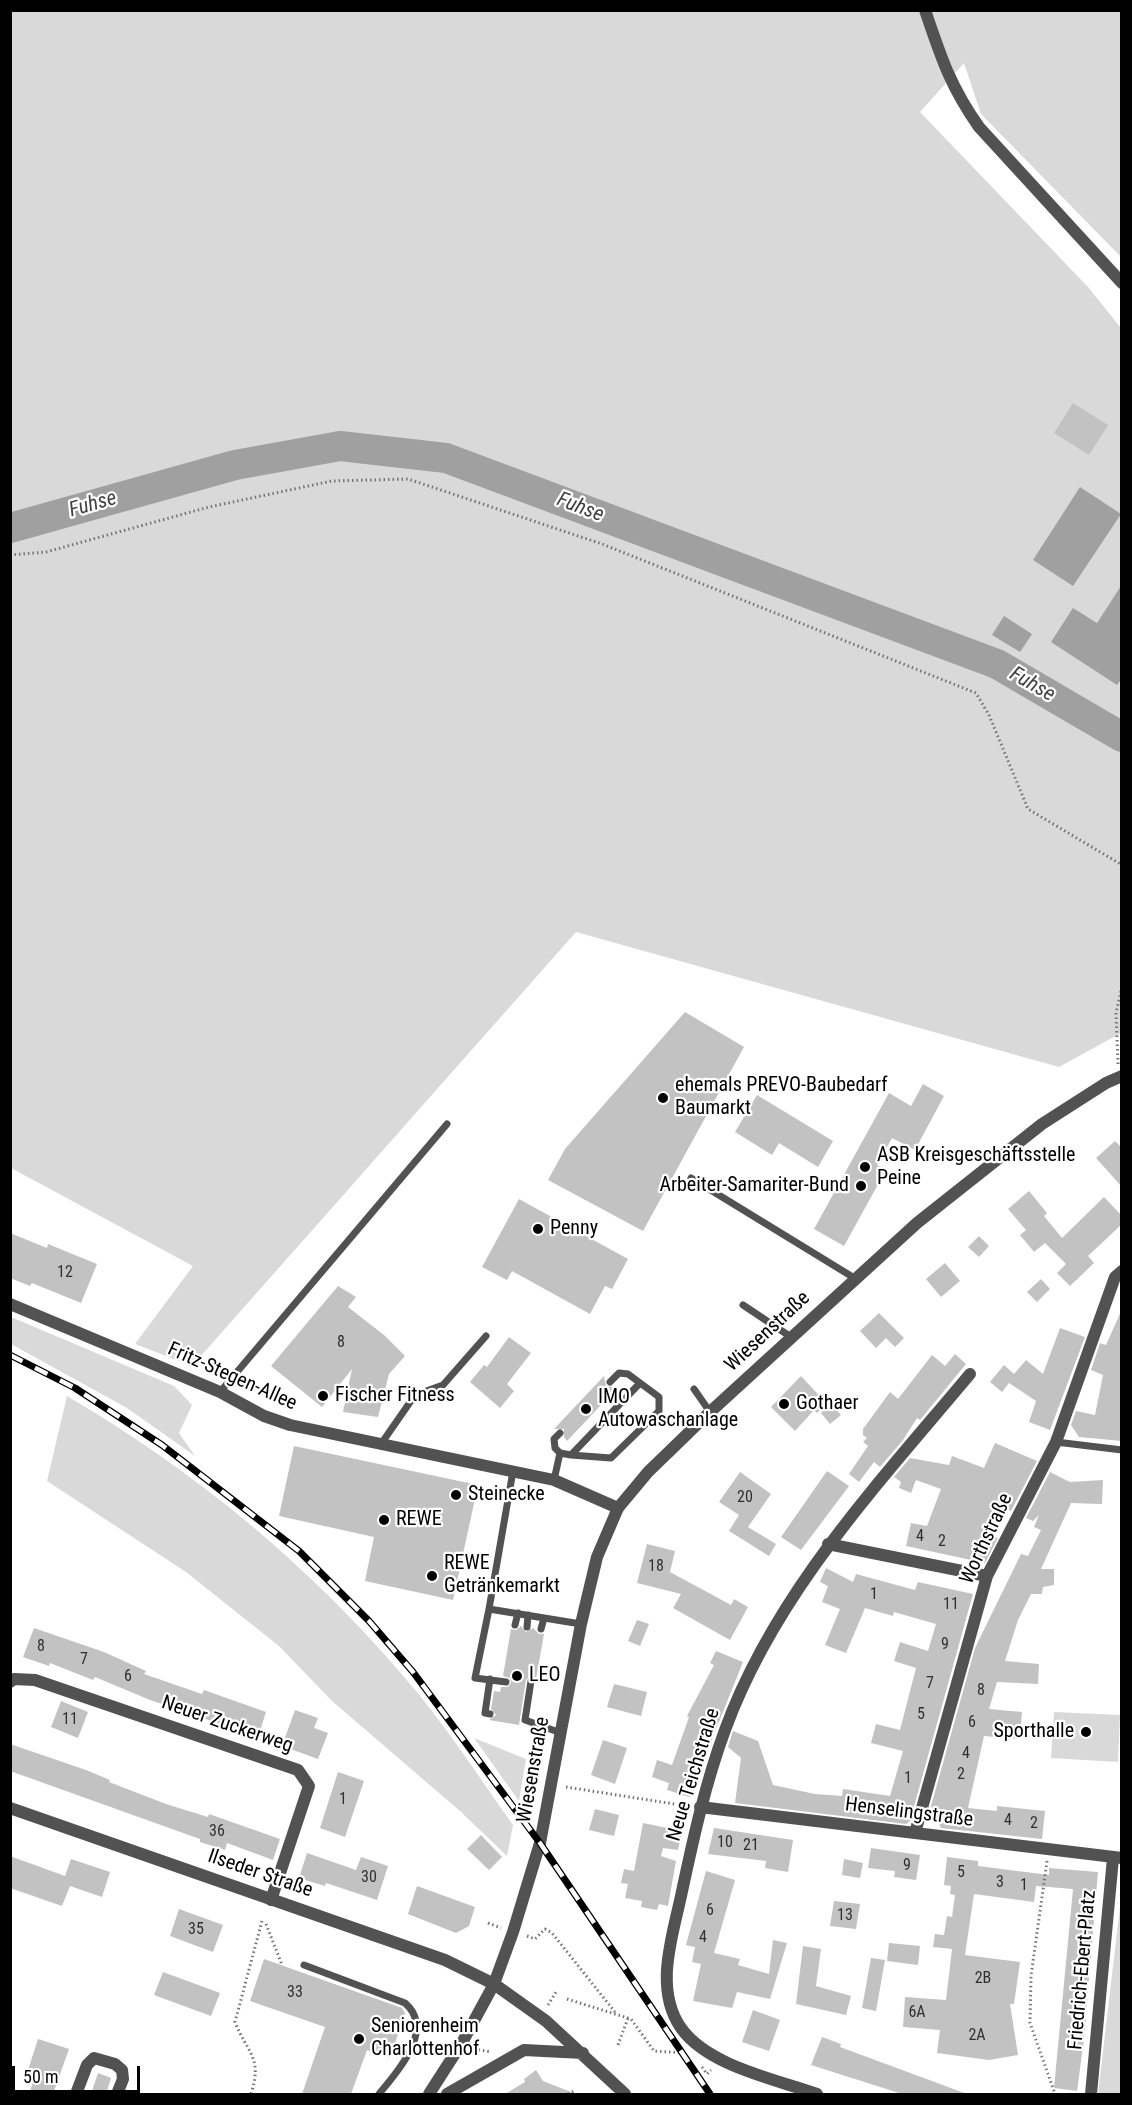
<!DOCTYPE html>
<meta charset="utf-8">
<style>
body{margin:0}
#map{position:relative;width:1132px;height:2105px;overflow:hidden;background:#fff;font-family:"Roboto Condensed",sans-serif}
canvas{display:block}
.frame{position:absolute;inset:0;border:12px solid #000;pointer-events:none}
.scale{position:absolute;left:12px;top:2066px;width:128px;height:27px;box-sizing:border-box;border:3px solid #000;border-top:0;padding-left:8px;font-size:18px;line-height:21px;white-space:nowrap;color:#000;-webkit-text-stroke:4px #fff;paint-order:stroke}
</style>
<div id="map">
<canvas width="1132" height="2105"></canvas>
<div class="frame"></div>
<div class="scale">50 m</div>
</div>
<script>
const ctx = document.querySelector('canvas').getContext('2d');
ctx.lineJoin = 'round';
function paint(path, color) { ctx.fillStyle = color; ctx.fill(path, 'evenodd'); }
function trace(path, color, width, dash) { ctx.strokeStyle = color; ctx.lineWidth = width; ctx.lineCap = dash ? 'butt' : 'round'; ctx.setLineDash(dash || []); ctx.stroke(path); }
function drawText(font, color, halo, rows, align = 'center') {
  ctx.font = font + ' "Roboto Condensed",sans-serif'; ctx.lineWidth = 4.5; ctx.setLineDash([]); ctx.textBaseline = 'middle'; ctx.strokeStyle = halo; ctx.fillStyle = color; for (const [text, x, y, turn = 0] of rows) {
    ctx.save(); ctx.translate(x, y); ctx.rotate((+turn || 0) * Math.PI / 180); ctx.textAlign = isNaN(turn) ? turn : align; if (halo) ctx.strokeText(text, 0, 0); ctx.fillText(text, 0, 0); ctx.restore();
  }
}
const green = new Path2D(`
 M10 11H1121V257L981 114 964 63 920 112 1088 287 1121 328V1033L1059 1067 576 932 192 1366 135 1344 193 1266 11 1168Z
 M11 1317 174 1386 192 1405 179 1433 195 1456 127 1408 11 1344Z
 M67 1396C195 1471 309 1565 405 1678 445 1724 478 1776 513 1825L507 1856 460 1811 332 1701 279 1646 186 1572 47 1481Z
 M1054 1712 1120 1715 1118 1762 1051 1758Z
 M474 1738 526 1759 519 1801Z
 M1121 1898V2094H1098Z`);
const water = new Path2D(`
 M1080 487 1121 514 1073 586 1033 560Z
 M1121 586 1122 678 1117 685 1051 642 1073 608 1097 623Z
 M1004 616 1032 634 1020 652 992 635Z`);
const river = new Path2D(`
 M10 528 235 465 340 446 446 458 997 664 1122 737`);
const building = new Path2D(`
 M1073 403 1108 425 1089 455 1054 433Z
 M685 1012 744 1047 643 1231 548 1180 565 1149Z
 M923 1084 944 1096 915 1150 892 1138 877 1165 886 1170 844 1246 814 1229 889 1093 911 1106Z
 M757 1095 833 1141 818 1167 779 1143 772 1155 735 1132Z
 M1115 1141 1122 1148V1187L1096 1158Z
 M1029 1191 1047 1213 1044 1216 1062 1238 1104 1197 1122 1216V1224L1088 1256 1094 1263 1070 1286 1057 1273 1066 1264 1045 1243 1034 1252 1020 1235 1026 1230 1008 1209Z
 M519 1199 628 1259 612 1289 605 1286 590 1314 512 1271 507 1280 482 1267Z
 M10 1233 47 1248 48 1244 97 1264 81 1303 32 1283 30 1286 10 1278Z
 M979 1236 989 1246 979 1257 968 1247Z
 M945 1263 960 1281 941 1297 926 1279Z
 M1041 1279 1050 1289 1037 1302 1027 1292Z
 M338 1286 356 1297 348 1307 384 1335 405 1356 389 1374 378 1417 343 1412 352 1369 322 1407 271 1366Z
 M1122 1309V1441L1079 1437 1071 1425 1076 1411 1095 1415 1103 1375 1091 1370 1100 1343 1106 1345Z
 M879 1313 904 1338 895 1347 886 1338 876 1348 860 1331Z
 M1060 1328 1085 1337 1050 1430 1029 1422 1036 1401 1009 1383 1002 1392 990 1382 1004 1365 1014 1374 1026 1360 1043 1374Z
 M509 1337 531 1353 507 1384 514 1391 500 1408 470 1382 484 1365 487 1367Z
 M955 1354 966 1364 920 1420 917 1418 903 1440 880 1467 874 1462 859 1482 849 1474 868 1446 863 1442 867 1438 863 1435V1429L890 1392 898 1399 932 1355 945 1366Z
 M604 1376 606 1386 617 1388 567 1441 564 1437V1429H554Z
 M801 1376 827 1404 817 1413 814 1410 795 1431 771 1407Z
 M831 1404 841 1415 830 1424 821 1413Z
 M995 1443 1037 1461 1011 1511 1001 1506 991 1535 998 1538 985 1563 906 1546 911 1523 927 1526 941 1489 916 1480 911 1493 899 1488 901 1482 894 1477 910 1458 949 1465 952 1456 984 1468Z
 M294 1446 478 1485 453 1600 365 1581 374 1537 279 1516Z
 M827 1471 849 1486 801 1550 781 1537Z
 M740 1472 771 1494 748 1527 776 1544 769 1556 729 1531 739 1515 719 1502Z
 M1050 1472 1070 1482 1103 1480 1102 1504 1071 1503 1041 1569H1054V1585L1043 1587 1042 1594H1031L1018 1620 1005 1661 1039 1664 1038 1684 997 1682 989 1709 1022 1712 1020 1739 984 1736 968 1808 997 1811V1806L1045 1811 1042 1839 941 1828 931 1806 975 1648 1021 1554 1028 1556 1041 1530 1034 1527 1039 1515 1033 1521 1026 1518Z
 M647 1544 675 1551 670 1572 731 1605 734 1599 748 1607 730 1640 673 1608 681 1594 637 1583Z
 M826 1568 853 1582 856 1574 915 1590 918 1582 973 1594 910 1821 906 1824 735 1803 741 1758 728 1747 733 1731 758 1741 773 1785 815 1794 842 1796 843 1789 890 1796 903 1751 871 1743 876 1724 900 1730 916 1668 894 1661 900 1642 928 1651 936 1624 894 1612 893 1616 865 1608 846 1653 825 1645 840 1609 822 1602 828 1586 820 1582Z
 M637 1620 649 1624 640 1646 628 1641Z
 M521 1626 526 1632 533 1628 539 1634H544L536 1679 531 1675 526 1680 519 1725 489 1720 496 1715 491 1709 494 1691 500 1692 501 1687H508L511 1683 510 1678 503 1676 511 1629 516 1630Z
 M34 1628 104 1652 146 1671 144 1674 202 1694 204 1690 266 1712 258 1737 150 1700 95 1677 93 1680 50 1663 49 1666 23 1657Z
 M716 1651 743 1662 698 1774 694 1793 689 1797 667 1790 669 1783 652 1777 657 1760 672 1765 689 1717 687 1716 714 1665 710 1663Z
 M614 1684 647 1692 641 1716 607 1707Z
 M61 1701 88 1712 78 1738 51 1727Z
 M295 1710 318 1718 314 1728 328 1733 318 1759 282 1746Z
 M603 1740 627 1748 615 1784 591 1775Z
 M10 1744 86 1770 110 1780 109 1782 166 1804 208 1817 209 1814 280 1839 273 1860 227 1843 225 1850 200 1842V1839L10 1771Z
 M338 1772 364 1781 345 1837 320 1828Z
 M595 1809 619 1815 614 1836 589 1830Z
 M643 1823 682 1831 678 1850 663 1848 661 1856 676 1861 668 1906 659 1904 657 1910 641 1907 642 1901 625 1898 628 1884 621 1883 624 1869 634 1871Z
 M714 1828 793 1840 788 1872 765 1868 766 1861 708 1854Z
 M481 1835 502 1857 489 1870 467 1849Z
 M871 1848 920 1855 916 1880 894 1877 895 1871 868 1868Z
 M307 1853 356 1870 361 1857 388 1866 377 1900 326 1883 325 1886 299 1878Z
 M10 1856 65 1876 71 1859 110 1872 102 1897 70 1886 62 1906 10 1888Z
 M947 1857 978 1861V1866L1049 1875V1868L1098 1872 1084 2039 1077 2091 1054 2088 1073 1889 1036 1886 1034 1902 974 1894 965 1955 1020 1962 1014 2004H1010L1018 2055 989 2060 937 2053 940 2030 903 2027 905 1997 946 2000 952 1949 933 1947 935 1934 944 1935 947 1916 952 1917 955 1895 950 1894 951 1886 944 1885Z
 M844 1859 863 1863 860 1878 842 1875Z
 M706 1871 735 1880 714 1953 740 1959 738 1965 769 1974 773 1940 787 1943 770 1999 737 1992 732 2008 693 2001 701 1964 692 1962 695 1947 686 1945Z
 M417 1886 475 1907 469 1926 456 1933 408 1914Z
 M834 1901 860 1904 856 1929 830 1926Z
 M179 1909 223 1925 213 1952 170 1936Z
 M889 1943 920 1946 918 1965 887 1961Z
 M803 1946 821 1949 816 1986 851 1996 846 2015 796 2004Z
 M871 1958 885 1960 876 2011 862 2008Z
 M264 1959 402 2008 405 2013 390 2058 367 2050 351 2094H302L325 2027 250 2001Z
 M163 1972 220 1993 211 2016 154 1995Z
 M753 2010 780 2020 769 2051 742 2042Z
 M822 2037 841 2044 840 2047 967 2094H902L811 2065Z
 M38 2039 69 2049 53 2094H29L35 2076 27 2073Z
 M536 2070 543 2081 576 2094H505L525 2082 524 2079Z
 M98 2073 111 2078 106 2094H91Z`);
const path = new Path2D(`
 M10 555 46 552 209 507 332 481 408 479 602 544 976 693 989 715 1028 809 1122 865
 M1118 1064 1116 1013 1122 987
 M566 1787 687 1806
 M1047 1861 1031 1976 1030 2023 1055 2094
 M488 1923 501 1928
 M266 1924 282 1965
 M527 1936 535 1939 545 1929 552 1933 615 2012
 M567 1999 631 2019 654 2051 686 2053
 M548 2005 556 1992
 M439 2028 451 2034
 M618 2045 628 2018
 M474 2049 491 2052
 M702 2067 707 2074 711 2070
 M251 2094C263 2057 247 2053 235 2022L262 1921
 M568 2094 576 2090`);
const service = new Path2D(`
 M691 1178 856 1279
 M743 1305 791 1337
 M694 1389 710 1412
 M220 1392 447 1124
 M560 1433 554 1439 555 1448 560 1453
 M1056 1442 1122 1450
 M381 1444 415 1395 443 1385 486 1336
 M571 1455 611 1458 659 1411V1397L628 1374 619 1373 610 1382
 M513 1471 489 1609 581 1624
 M554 1480 560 1453 571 1455 640 1383
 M489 1609 475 1678 506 1682
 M515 1625 518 1613
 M527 1627 528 1615
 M541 1629 544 1618
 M531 1681 525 1720 561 1733
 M490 1714 485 1713 490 1679
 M304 1965 405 2003C436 2030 397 2072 379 2094`);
const minor = new Path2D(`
 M925 10C941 57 950 86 979 127L1122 283
 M10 1304 220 1392 264 1416 290 1425 554 1480 618 1508
 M828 1544 987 1576
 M10 1682 14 1679 35 1680 298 1770 309 1786 271 1900
 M700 1807 1122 1858
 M915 1833 987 1576 1056 1442 1115 1277 1122 1271
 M76 2094 87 2065 94 2058 115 2064 122 2070 123 2079 117 2094
 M817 2094C775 2079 708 2066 681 2028 654 1989 672 1938 681 1896 693 1840 705 1784 725 1730 775 1593 878 1484 970 1374
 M1091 2094 1113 1858`);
const tertiary = new Path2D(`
 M10 1808 445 1960 494 1984 546 2021 625 2094
 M429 2094 463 2041 494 1984 513 1932 540 1843 581 1624 597 1557 618 1508 648 1472 710 1412 917 1223 1042 1124 1106 1083 1122 1076
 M447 2094 524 2050 583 2053`);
const rail = new Path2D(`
 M10 1355 75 1388 162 1445 299 1551 369 1621 413 1672 540 1843 710 2094`);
const markers = [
 [663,1098,6,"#000"],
 [865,1167,6,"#000"],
 [861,1186,6,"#000"],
 [538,1229,6,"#000"],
 [323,1396,6,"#000"],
 [784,1404,6,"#000"],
 [586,1409,6,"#000"],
 [456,1495,6,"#000"],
 [384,1520,6,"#000"],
 [432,1576,6,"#000"],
 [517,1676,6,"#000"],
 [1086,1732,6,"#000"],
 [359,2039,6,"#000"]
];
const numberNames = [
 ["12",65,1273],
 ["8",341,1343],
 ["20",745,1498],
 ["4",920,1537],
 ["2",942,1542],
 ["18",656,1567],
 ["1",874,1595],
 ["11",951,1605],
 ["9",945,1645],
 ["8",41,1647],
 ["7",84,1660],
 ["6",128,1677],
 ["7",930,1684],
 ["8",981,1691],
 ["5",921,1715],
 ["11",70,1720],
 ["6",972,1723],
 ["4",966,1754],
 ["2",961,1775],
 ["1",908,1779],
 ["1",343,1800],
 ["4",1008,1821],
 ["2",1034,1824],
 ["36",217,1832],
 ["10",725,1843],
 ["21",751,1846],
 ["9",907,1866],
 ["5",961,1873],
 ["30",369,1878],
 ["3",1000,1883],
 ["1",1024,1886],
 ["6",710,1911],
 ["13",845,1916],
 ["35",196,1930],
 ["4",703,1938],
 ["2B",983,1979],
 ["33",295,1993],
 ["6A",917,2013],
 ["2A",977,2036]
];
const poiNames = [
 ["ehemals PREVO-Baubedarf",675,1086],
 ["Baumarkt",675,1109],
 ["ASB Kreisgeschäftsstelle",877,1156],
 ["Peine",877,1179],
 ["Arbeiter-Samariter-Bund",849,1186,"right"],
 ["Penny",550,1229],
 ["Fischer Fitness",335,1396],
 ["IMO",598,1398],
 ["Autowaschanlage",598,1421],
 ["Gothaer",796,1404],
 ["Steinecke",468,1495],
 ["REWE",396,1520],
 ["REWE",444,1564],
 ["Getränkemarkt",444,1587],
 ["LEO",529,1676],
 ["Sporthalle",1074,1732,"right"],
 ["Seniorenheim",371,2027],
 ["Charlottenhof",371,2050]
];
const streetNames = [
 ["Wiesenstraße",768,1332,-43],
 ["Fritz-Stegen-Allee",232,1377,24],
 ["Worthstraße",987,1539,-65],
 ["Neuer Zuckerweg",227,1725,19],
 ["Wiesenstraße",534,1770,-80],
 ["Neue Teichstraße",694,1775,-73],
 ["Henselingstraße",909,1813,7],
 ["Ilseder Straße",260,1874,19],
 ["Friedrich-Ebert-Platz",1083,1970,-85]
];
const waterNames = [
 ["Fuhse",93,505,-16],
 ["Fuhse",580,508,21],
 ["Fuhse",1032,685,30]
];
paint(green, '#d9d9d9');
paint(water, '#a0a0a0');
trace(river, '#a0a0a0', 30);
paint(building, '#c2c2c2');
trace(path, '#747474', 3, [1.5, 3]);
trace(service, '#525252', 7);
trace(minor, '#525252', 12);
trace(tertiary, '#525252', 12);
trace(rail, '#000', 7);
trace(rail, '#fff', 4.5, [14]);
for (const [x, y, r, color] of markers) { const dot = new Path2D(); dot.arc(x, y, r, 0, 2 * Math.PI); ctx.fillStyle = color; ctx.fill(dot); trace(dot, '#fff', 2); }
drawText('16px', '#303030', null, numberNames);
drawText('20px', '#000', '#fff', poiNames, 'left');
drawText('20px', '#000', '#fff', streetNames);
drawText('italic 21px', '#414141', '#fff', waterNames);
</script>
